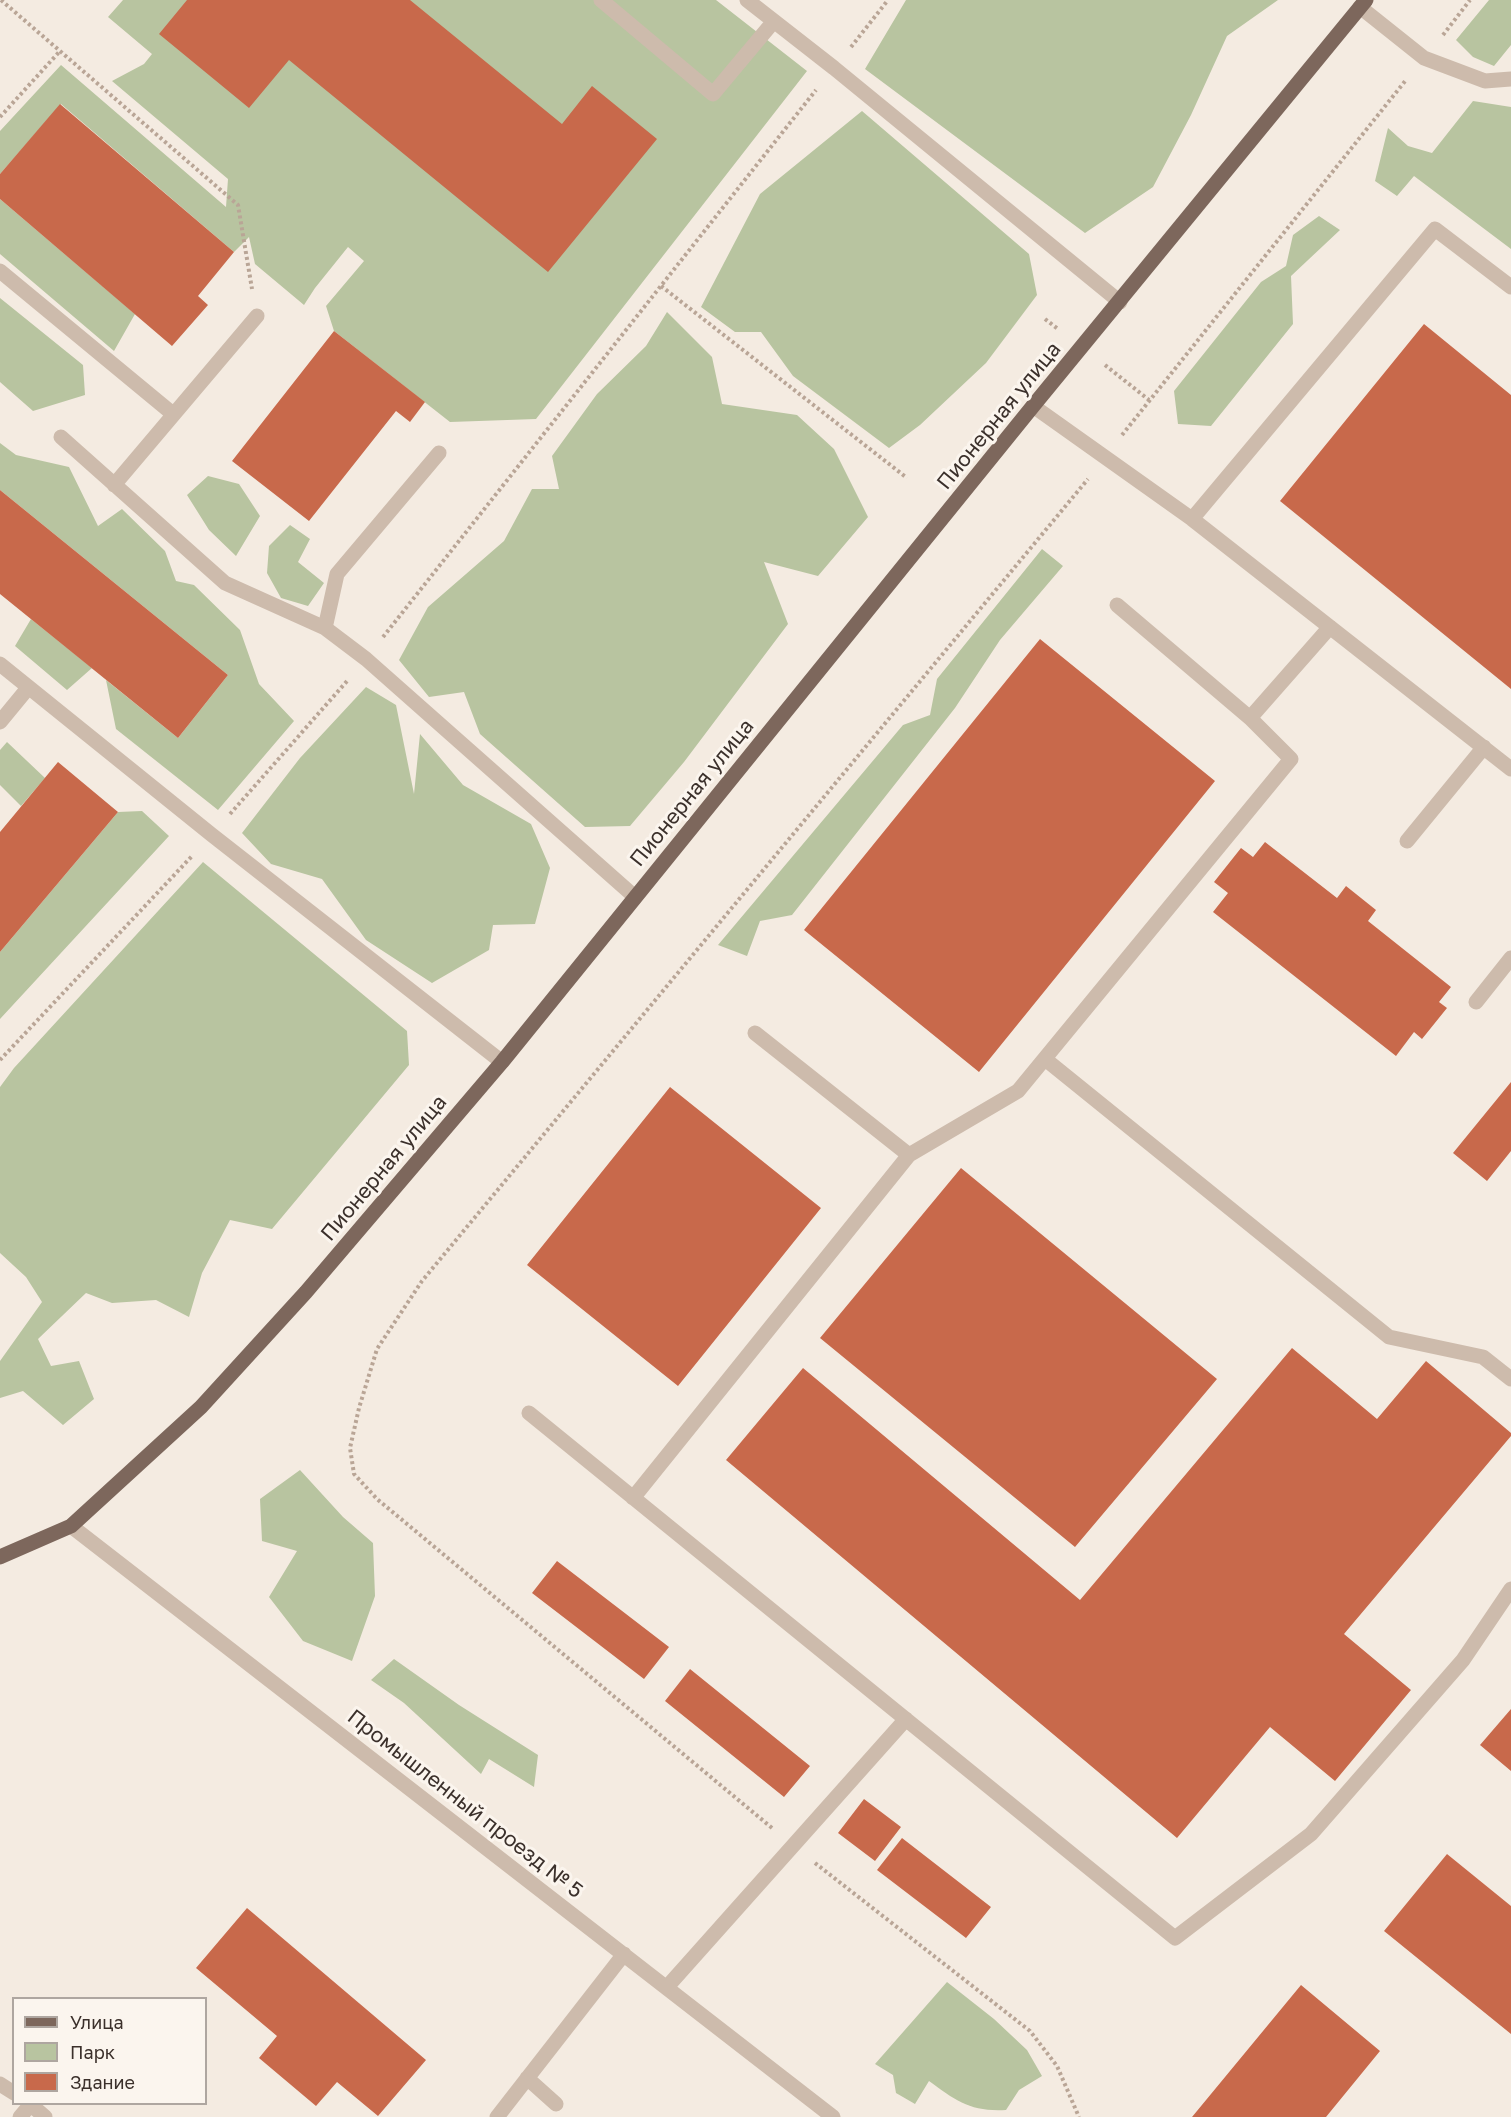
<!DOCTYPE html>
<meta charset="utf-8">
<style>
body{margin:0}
#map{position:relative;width:1511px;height:2117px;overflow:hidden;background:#f4ebe1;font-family:"Golos Text",sans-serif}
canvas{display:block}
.legend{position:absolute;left:12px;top:1997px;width:195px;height:108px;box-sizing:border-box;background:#fbf5ee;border:2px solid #aea6a0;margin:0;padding:8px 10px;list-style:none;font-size:18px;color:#3b302b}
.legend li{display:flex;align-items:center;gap:12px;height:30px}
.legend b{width:30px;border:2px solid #aea6a0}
</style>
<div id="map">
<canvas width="1511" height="2117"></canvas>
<ul class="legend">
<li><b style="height:8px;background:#7d675c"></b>Улица</li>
<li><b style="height:16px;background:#b8c4a0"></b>Парк</li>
<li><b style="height:16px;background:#c8694b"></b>Здание</li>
</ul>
</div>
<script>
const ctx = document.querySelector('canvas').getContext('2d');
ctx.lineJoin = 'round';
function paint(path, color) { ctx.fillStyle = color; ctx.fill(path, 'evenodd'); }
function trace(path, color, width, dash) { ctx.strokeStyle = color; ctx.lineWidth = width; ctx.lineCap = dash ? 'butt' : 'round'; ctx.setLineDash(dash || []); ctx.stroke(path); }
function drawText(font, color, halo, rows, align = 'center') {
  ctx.font = font + ' "Golos Text",sans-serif'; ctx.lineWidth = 6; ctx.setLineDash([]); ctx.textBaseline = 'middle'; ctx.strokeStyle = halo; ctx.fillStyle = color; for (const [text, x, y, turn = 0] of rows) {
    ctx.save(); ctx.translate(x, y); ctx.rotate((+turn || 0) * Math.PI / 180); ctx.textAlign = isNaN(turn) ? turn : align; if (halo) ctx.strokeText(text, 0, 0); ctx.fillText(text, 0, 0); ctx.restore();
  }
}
const green = new Path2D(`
 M123 0H716L807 71 536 419 450 422 334 331 326 306 364 261 348 247 315 288 304 305 255 264 249 237 234 252 61 104 0 174V131L61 65 226 207 228 179 112 81 144 64 152 54 108 17Z
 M906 0H1278L1227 36 1191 115 1153 187 1085 233 865 69Z
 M1489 0H1511V45L1494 66 1473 57 1456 40Z
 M1473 101 1511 107V249L1414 176 1397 196 1375 181 1388 128 1408 146 1432 153Z
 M862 111 1029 254 1037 295 986 363 920 425 889 448 793 376 761 332H735L701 307 760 194Z
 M0 199 135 314 114 351 0 254Z
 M1319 216 1340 230 1291 276 1293 324 1211 426 1178 424 1174 391 1261 282 1286 266 1293 235Z
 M0 298 83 365 85 395 33 411 0 382Z
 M667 312 712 357 722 404 797 415 834 449 868 517 818 576 764 562 788 624 684 762 630 826 585 827 480 734 464 692 429 697 399 660 428 607 504 541 532 489H559L552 456 597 394 646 346Z
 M0 443 16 455 69 467 98 526 122 509 165 551 176 581 194 585 240 630 259 684 294 721 218 810 116 729 106 680 178 738 228 675 0 490Z
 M208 476 239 484 260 516 236 556 209 530 187 495Z
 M290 525 310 539 298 562 324 583 308 606 281 598 267 573 269 546Z
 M1042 549 1063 566 1000 640 955 708 792 915 760 921 747 956 718 945 903 725 930 715 937 679Z
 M31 619 92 668 67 690 15 646Z
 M366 687 396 705 414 794 420 734 463 785 531 824 550 868 535 924 493 925 489 950 432 983 366 940 322 879 271 864 242 833 300 758Z
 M7 742 45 778 21 806 0 785V750Z
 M142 811 169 836 0 1019V952L118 812Z
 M203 862 407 1031 409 1065 272 1229 230 1220 202 1273 189 1317 156 1300 112 1303 86 1293 38 1339 51 1366 79 1361 94 1399 63 1425 23 1391 0 1398V1361L42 1302 26 1277 0 1253V1087L14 1068Z
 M300 1470 343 1517 373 1543 375 1596 352 1661 303 1641 269 1597 297 1551 262 1541 260 1499Z
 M394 1659 459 1705 538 1755 534 1787 489 1759 481 1774 404 1703 371 1680Z
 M947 1982 994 2019 1027 2050 1042 2076 1019 2090 1006 2110C971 2112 956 2101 929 2081L915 2104 896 2093 893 2075 875 2064Z`);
const building = new Path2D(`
 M187 0H410L562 124 592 86 657 139 548 272 289 60 249 108 159 34Z
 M60 104 234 252 198 296 208 305 172 346 0 199V174Z
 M1424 324 1511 395V689L1280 501Z
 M334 331 425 402 410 422 396 411 309 521 232 461Z
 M0 490 228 675 178 738 0 594Z
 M1040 639 1215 781 979 1072 804 930Z
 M58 762 118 812 0 952V832Z
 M1265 842 1337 898 1346 886 1376 910 1368 921 1451 987 1439 1002 1447 1008 1422 1039 1414 1032 1396 1056 1213 912 1228 893 1214 882 1241 848 1253 857Z
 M1511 1082V1151L1487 1181 1453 1153Z
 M670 1087 821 1208 678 1386 527 1265Z
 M961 1168 1217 1379 1075 1547 820 1338Z
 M1292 1348 1377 1419 1426 1361 1511 1433V1436L1344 1634 1411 1690 1335 1781 1270 1727 1177 1838 726 1460 803 1368 1080 1600Z
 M557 1561 669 1647 644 1679 532 1593Z
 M690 1669 810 1766 784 1797 665 1701Z
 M1511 1709V1771L1480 1745Z
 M864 1799 901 1827 875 1861 838 1833Z
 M902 1838 991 1907 966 1938 877 1870Z
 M1447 1854 1511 1906V2034L1384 1931Z
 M247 1908 426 2060 378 2116 337 2082 316 2106 259 2058 277 2036 196 1968Z
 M1301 1985 1380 2051 1326 2117H1192Z`);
const path = new Path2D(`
 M1 0 238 205 252 289
 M1443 35 1470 0
 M851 47 888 0
 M0 117 60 51
 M661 286 907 478
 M1045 319 1058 329
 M1105 365 1149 400
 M1122 435 1406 80
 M383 637 816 90
 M230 814 348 680
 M0 1060 193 855
 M772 1828 377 1499 354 1474 350 1448 359 1408 377 1349 422 1281 1088 479
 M815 1863 1030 2031 1057 2066 1079 2117`);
const minor = new Path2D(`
 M601 0 713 94 774 21
 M747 0 834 68 1120 302
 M1360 7 1424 58 1485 81 1511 79
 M0 271 173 414
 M1033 406 1192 519 1511 769
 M61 437 225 583 325 628 366 659 635 897
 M114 485 257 316
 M1192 519 1435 229 1511 287
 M325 628 337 574 439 453
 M0 664 212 835 502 1062
 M1250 718 1330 627
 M0 722 28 688
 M1407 841 1484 747
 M1476 1002 1511 958
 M755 1033 909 1155
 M1045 1059 1389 1337 1483 1357 1511 1379
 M529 1413 1175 1938 1311 1834 1463 1660 1511 1589
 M633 1498 909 1155 1018 1091 1291 759 1250 718 1117 605
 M71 1526 833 2117
 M667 1987 906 1719
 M527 2078 556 2104
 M0 2084 14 2093
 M30 2104 45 2117
 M20 2117 31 2104
 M497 2117 624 1954`);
const major = new Path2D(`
 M0 1557 71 1526 201 1407 306 1292 502 1062 1033 406 1366 0`);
const streetNames = [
 ["Пионерная улица",999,416,-51],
 ["Пионерная улица",692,793,-51],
 ["Пионерная улица",384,1168,-50],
 ["Промышленный проезд № 5",465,1804,38]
];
paint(green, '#b8c4a0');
paint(building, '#c8694b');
trace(path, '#b9a596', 4, [3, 3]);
trace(minor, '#cdbbac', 15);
trace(major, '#7d675c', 15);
drawText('21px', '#3b302b', '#fbf5ee', streetNames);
</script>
